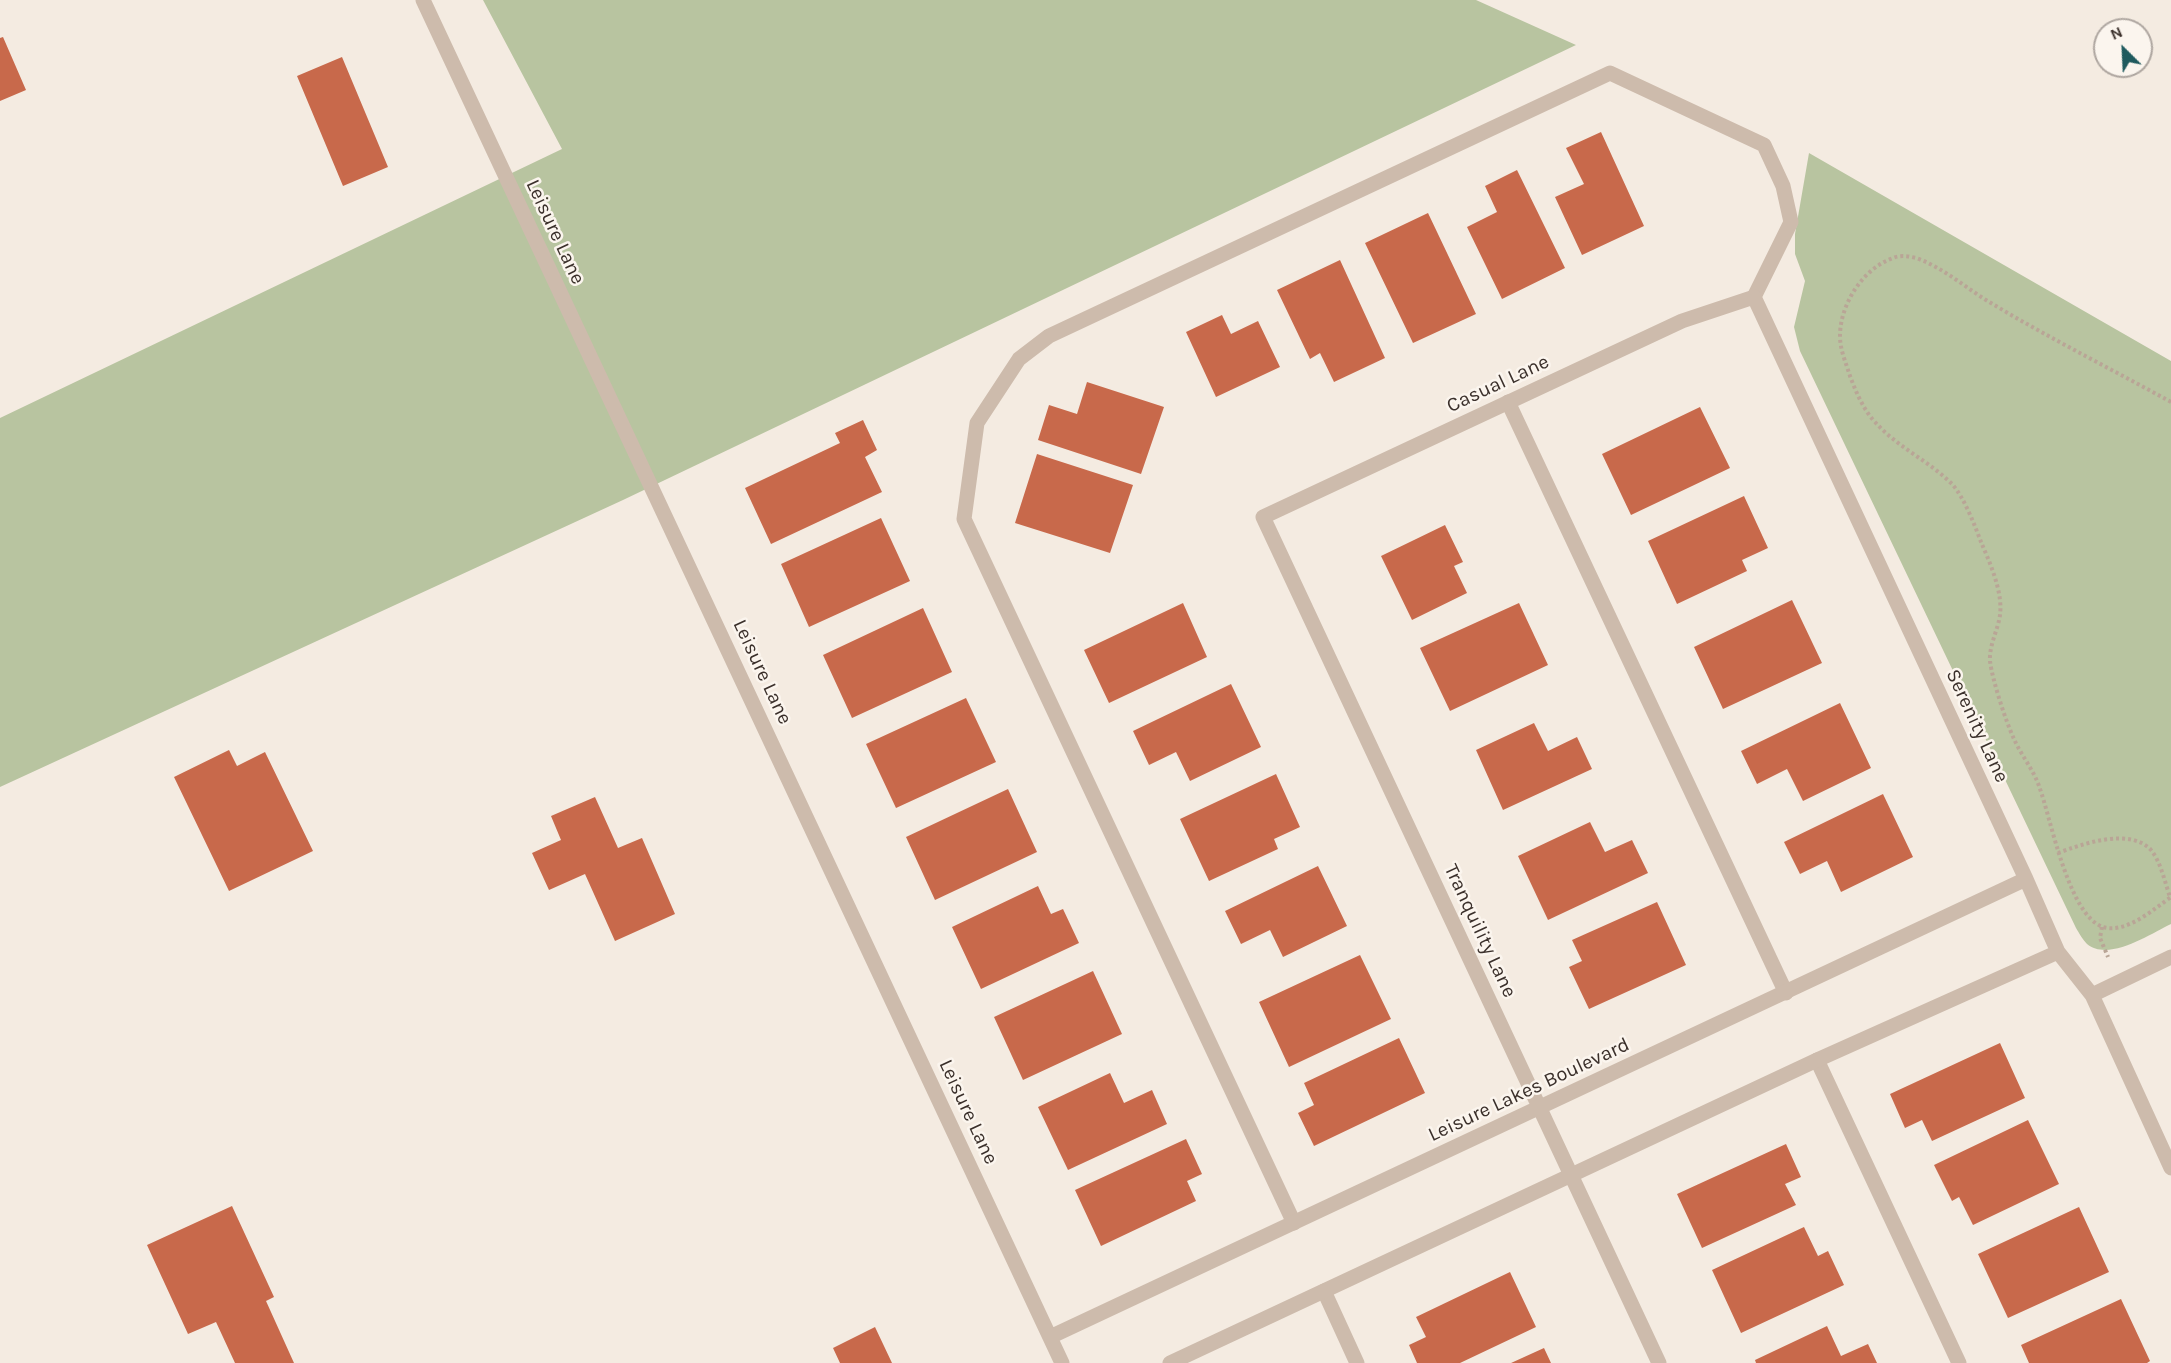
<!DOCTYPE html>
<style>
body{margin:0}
#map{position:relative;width:2171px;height:1363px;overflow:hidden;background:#f4ebe1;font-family:Karla,sans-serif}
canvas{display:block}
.north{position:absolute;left:2093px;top:18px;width:60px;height:60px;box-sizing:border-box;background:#fbf5ee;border:2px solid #aea6a0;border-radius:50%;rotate:336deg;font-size:16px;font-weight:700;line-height:24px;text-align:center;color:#3b302b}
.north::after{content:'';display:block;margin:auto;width:21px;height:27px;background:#1f5a5e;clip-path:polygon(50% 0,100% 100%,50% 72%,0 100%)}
</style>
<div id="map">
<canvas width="2171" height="1363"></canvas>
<div class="north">N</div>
</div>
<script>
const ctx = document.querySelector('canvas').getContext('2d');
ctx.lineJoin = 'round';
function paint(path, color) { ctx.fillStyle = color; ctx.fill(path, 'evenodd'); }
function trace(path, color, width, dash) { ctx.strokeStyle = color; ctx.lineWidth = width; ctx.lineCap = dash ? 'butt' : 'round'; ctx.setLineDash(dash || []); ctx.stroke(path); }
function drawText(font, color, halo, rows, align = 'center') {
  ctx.font = font + ' Karla,sans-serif'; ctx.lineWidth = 5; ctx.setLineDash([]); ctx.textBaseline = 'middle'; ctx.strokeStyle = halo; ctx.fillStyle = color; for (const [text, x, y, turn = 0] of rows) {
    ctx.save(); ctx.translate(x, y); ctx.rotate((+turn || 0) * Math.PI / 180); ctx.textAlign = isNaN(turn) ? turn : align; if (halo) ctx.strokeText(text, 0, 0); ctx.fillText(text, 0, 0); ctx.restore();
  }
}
const green = new Path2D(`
 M483 0H1476L1576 45 623 500 0 787V418L562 149Z
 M1809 153 2171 361V924C2150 934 2109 962 2087 944 2083 940 2079 933 2076 928L1800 351 1794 327 1805 281 1795 254V234Z`);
const building = new Path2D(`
 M3 37 26 90 0 101V38Z
 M342 57 388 167 343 186 297 76Z
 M1601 132 1644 226 1582 255 1555 197 1584 184 1566 148Z
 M1517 170 1565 268 1502 299 1467 227 1497 212 1485 186Z
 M1428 213 1476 314 1413 343 1365 243Z
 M1340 260 1385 358 1334 382 1320 353 1310 359 1277 290Z
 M1222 315 1231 334 1258 321 1280 367 1216 397 1186 332Z
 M1087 382 1164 407 1141 474 1038 440 1049 405 1077 414Z
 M1700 407 1730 468 1631 515 1602 454Z
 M863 420 877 450 865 457 882 492 771 544 745 488 840 443 835 433Z
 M1037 454 1133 485 1110 553 1015 523Z
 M1744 496 1768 548 1742 560 1747 571 1677 604 1648 541Z
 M881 518 910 581 809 627 781 564Z
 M1445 525 1463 562 1454 566 1467 593 1412 620 1381 556Z
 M1792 600 1822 663 1723 709 1694 647Z
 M1183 603 1207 657 1109 703 1084 650Z
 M1519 603 1548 665 1450 711 1420 648Z
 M923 608 952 672 852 718 823 655Z
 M1231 684 1261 747 1190 781 1176 752 1149 765 1133 731Z
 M966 698 996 762 896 808 866 744Z
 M1840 703 1871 768 1803 801 1787 769 1757 784 1741 751Z
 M1534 723 1548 751 1577 737 1592 769 1503 810 1476 750Z
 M229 750 237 766 265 752 313 851 229 891 174 777Z
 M1276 774 1300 827 1274 839 1278 849 1209 881 1180 819Z
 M1008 789 1037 852 935 900 906 837Z
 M1883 794 1913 857 1841 892 1827 861 1800 874 1784 842Z
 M595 797 618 848 642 838 675 914 615 941 585 874 549 890 532 853 561 840 551 816Z
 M1590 822 1605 852 1632 840 1648 873 1548 920 1518 856Z
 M1318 866 1347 926 1283 957 1270 930 1241 944 1225 911Z
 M1038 886 1051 914 1063 909 1079 943 981 989 952 927Z
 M1657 902 1686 965 1589 1009 1569 967 1582 961 1572 940Z
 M1360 955 1391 1019 1289 1067 1259 1002Z
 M1093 971 1122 1034 1023 1080 994 1017Z
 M1399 1038 1425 1093 1314 1146 1298 1113 1314 1105 1304 1083Z
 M2000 1043 2025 1098 1932 1141 1922 1120 1905 1128 1890 1094Z
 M1110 1073 1124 1103 1152 1090 1167 1124 1068 1170 1038 1107Z
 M2028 1120 2059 1184 1973 1225 1959 1197 1952 1201 1934 1165Z
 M1186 1139 1202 1174 1187 1181 1196 1201 1101 1246 1075 1190Z
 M1786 1144 1801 1177 1785 1184 1796 1205 1702 1248 1677 1194Z
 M232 1206 274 1297 266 1301 294 1363H235L216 1322 188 1334 147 1245Z
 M2079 1207 2109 1272 2008 1318 1978 1254Z
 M1804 1227 1818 1256 1828 1251 1844 1285 1741 1333 1712 1270Z
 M1510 1272 1536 1327 1460 1363H1417L1409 1345 1426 1337 1416 1317Z
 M2121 1299 2150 1361 2147 1363H2029L2021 1345Z
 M1827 1326 1841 1356 1868 1344 1877 1363H1756L1755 1360Z
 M875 1327 892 1363H840L833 1348Z
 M1544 1348 1551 1363H1511Z`);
const path = new Path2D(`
 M2171 402C2113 370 2053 340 1996 306 1969 291 1945 268 1916 258 1908 256 1900 255 1893 258 1862 269 1840 305 1840 336 1840 350 1846 363 1850 376 1856 392 1863 409 1875 422 1897 447 1929 461 1952 484 1964 497 1975 526 1981 542 1990 563 2003 592 2000 615 1998 630 1989 645 1990 661 1992 679 2006 722 2014 739 2021 755 2033 769 2039 786 2051 818 2068 915 2103 927 2126 934 2154 909 2171 897
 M2058 853C2082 844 2130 827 2151 850 2161 862 2165 883 2170 897
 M2102 927 2100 938 2108 957`);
const service = new Path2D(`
 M1508 402 1786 993
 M1817 1060 1959 1363
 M1294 1223 964 519 977 423 1019 359 1049 336 1610 73 1764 145 1783 186 1791 222 1754 297
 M1324 1291 1357 1363`);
const minor = new Path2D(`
 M423 0 1062 1363
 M2092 995 2171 957
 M1050 1337 2026 879
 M1170 1363 1817 1060 2058 952
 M1659 1363 1263 517 1682 321 1754 297 2026 879 2058 952 2092 995 2171 1168`);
const streetNames = [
 ["Leisure Lane",555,232,65],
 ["Casual Lane",1498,384,-25],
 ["Leisure Lane",762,672,65],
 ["Serenity Lane",1977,726,65],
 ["Tranquility Lane",1480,931,65],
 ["Leisure Lakes Boulevard",1529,1090,-25],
 ["Leisure Lane",968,1112,65]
];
paint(green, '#b8c4a0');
paint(building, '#c8694b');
trace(path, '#b9a596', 4, [3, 3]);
trace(service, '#cdbbac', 15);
trace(minor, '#cdbbac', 15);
drawText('20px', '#3b302b', '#fbf5ee', streetNames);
</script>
